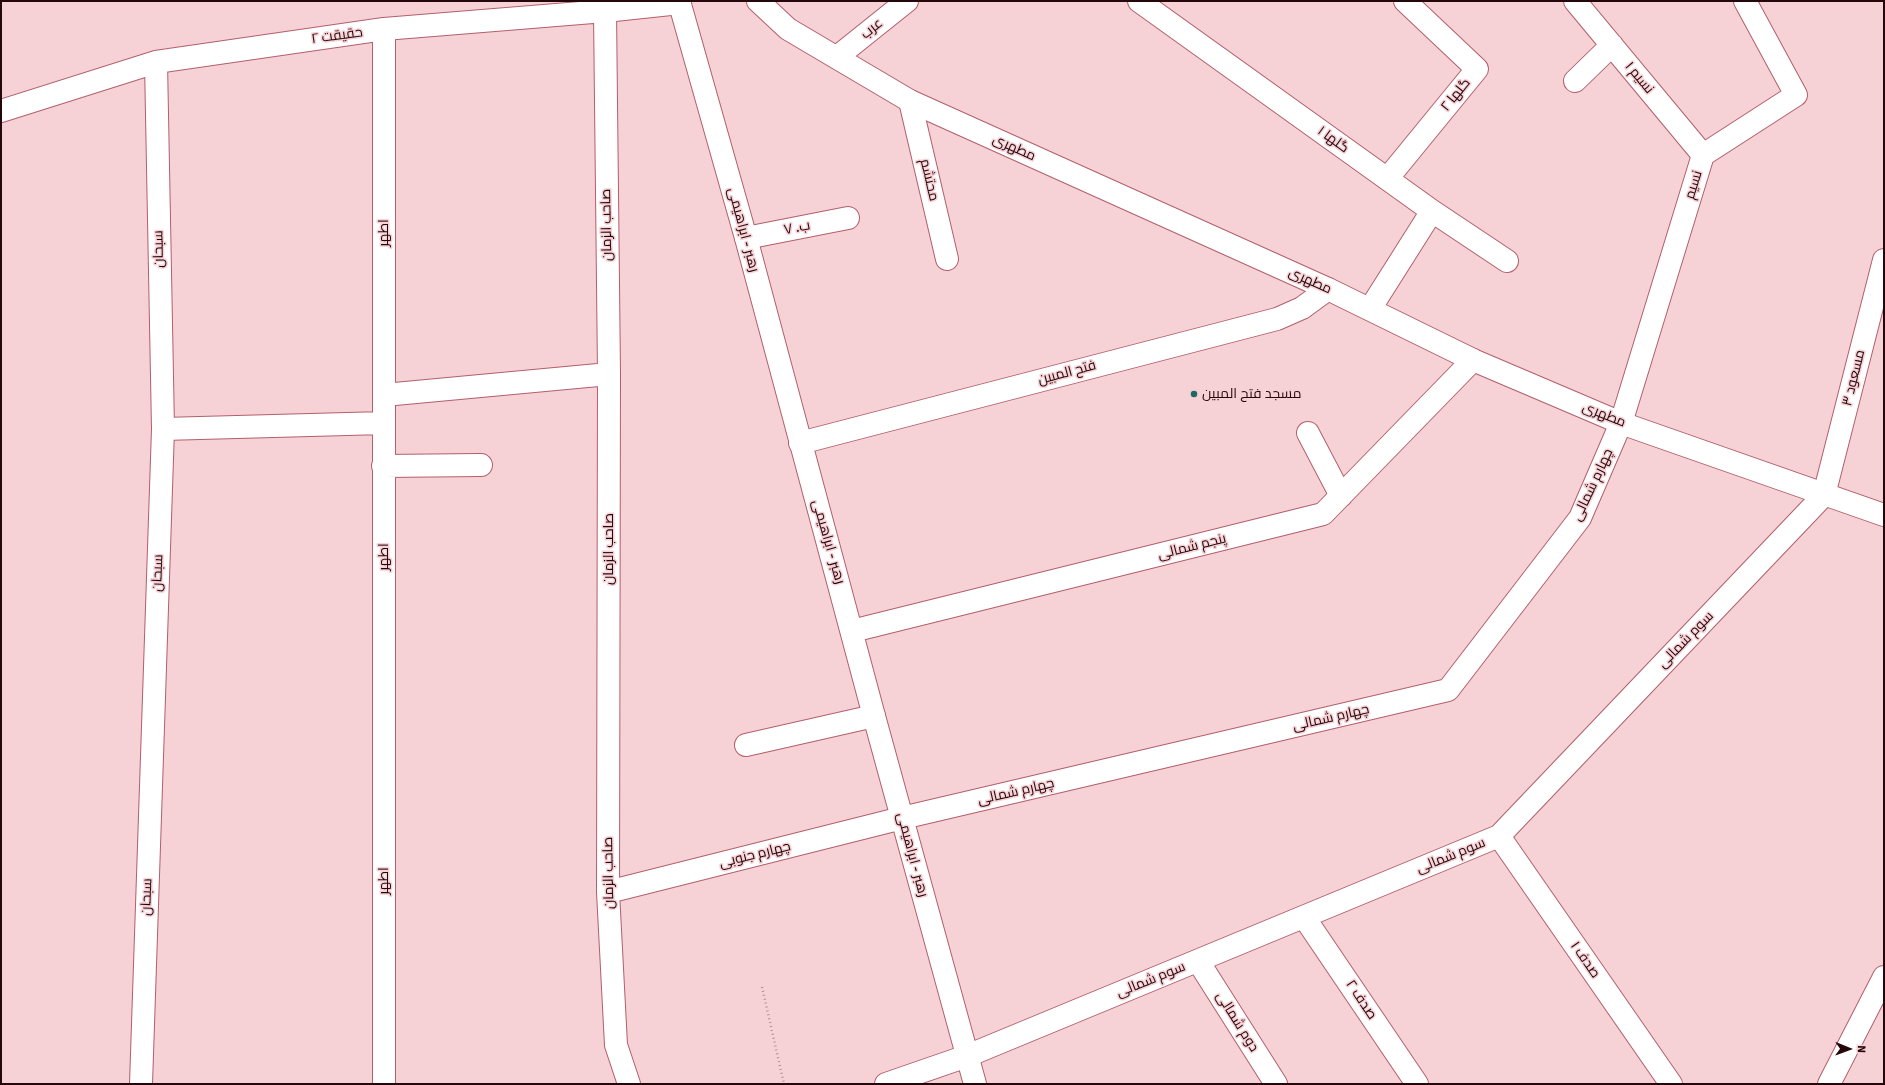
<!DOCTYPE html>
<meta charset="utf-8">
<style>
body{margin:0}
#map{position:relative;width:1885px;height:1085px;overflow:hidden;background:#f6d1d5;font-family:Signika,sans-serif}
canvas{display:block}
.frame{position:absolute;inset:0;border:2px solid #24060b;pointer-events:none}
.north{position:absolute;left:1829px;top:1029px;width:40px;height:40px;-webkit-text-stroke:3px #f6d1d5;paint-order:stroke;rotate:91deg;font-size:11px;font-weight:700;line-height:16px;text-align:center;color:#24060b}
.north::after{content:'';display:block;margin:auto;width:14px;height:18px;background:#24060b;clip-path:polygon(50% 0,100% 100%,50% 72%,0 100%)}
</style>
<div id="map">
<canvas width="1885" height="1085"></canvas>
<div class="frame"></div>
<div class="north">N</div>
</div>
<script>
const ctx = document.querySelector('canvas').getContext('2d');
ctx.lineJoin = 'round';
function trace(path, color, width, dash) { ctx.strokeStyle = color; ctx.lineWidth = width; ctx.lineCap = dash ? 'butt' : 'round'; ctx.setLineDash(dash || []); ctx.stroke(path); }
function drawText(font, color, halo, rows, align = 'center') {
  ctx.font = font + ' Signika,Cairo,sans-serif'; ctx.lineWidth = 3; ctx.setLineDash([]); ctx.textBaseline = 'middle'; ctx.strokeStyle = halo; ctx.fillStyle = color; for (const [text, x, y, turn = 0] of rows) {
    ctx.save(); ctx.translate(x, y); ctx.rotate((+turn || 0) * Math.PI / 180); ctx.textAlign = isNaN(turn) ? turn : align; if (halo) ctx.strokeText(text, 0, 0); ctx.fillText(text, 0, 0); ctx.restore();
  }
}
const path = new Path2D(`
 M762 987 784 1084`);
const street = new Path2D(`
 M1139 1 1432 211 1370 309
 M1575 1 1703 155
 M605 11 609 374 608 892 616 1045 629 1084
 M384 29V1084
 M837 57 907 1
 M1575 81 1612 45
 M910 101 947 259
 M1 111 156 62 384 29 605 11 680 3
 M1387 179 1477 69 1405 1
 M1432 211 1507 261
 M746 238 848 218
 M384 395 609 374
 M163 429 384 423
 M1308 433 1341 496
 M800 443 1277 319 1302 308 1328 289
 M383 466 481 465
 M852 631 1323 514 1473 360
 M746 745 874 716
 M1499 836 1671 1084
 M608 892 902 818 1448 690 1580 518 1621 423 1703 155 1796 95 1745 1
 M1304 917 1417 1084
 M1198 961 1276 1084
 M141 1084 163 429 156 62
 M886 1084 967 1056 1499 836 1824 495 1884 260
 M1829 1084 1884 977`);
const secondary = new Path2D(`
 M679 1 746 238 874 716 975 1084
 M758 1 788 29 910 101 1328 289 1473 360 1621 423 1884 515`);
const markers = [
 [1194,394,4,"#1c6866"]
];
const streetNames = [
 ["عرب",872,29,-39],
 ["حقیقت ۲",337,36,-8],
 ["نسیم ۱",1639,78,50],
 ["گلها ۲",1456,95,-51],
 ["گلها ۱",1333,140,36],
 ["مطهری",1014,148,24],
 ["محتشم",929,180,77],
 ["نسیم",1694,185,-73],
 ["صاحب الزمان",607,225,-91],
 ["ب. ۷",797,228,-11],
 ["رهبر - ابراهیمی",743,230,75],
 ["اطهر",384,233,-90],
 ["سبحان",159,249,-91],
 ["مطهری",1310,281,24],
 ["فتح المبین",1067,373,-15],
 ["مسعود ۳",1854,378,-76],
 ["مطهری",1604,415,22],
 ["چهارم شمالی",1593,485,-65],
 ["رهبر - ابراهیمی",828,542,74],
 ["پنجم شمالی",1192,547,-14],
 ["صاحب الزمان",609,549,-90],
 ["اطهر",384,557,-90],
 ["سبحان",158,573,-88],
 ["سوم شمالی",1686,640,-46],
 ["چهارم شمالی",1331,718,-13],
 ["چهارم شمالی",1016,792,-13],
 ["چهارم جنوبی",755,855,-14],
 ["رهبر - ابراهیمی",912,855,75],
 ["سوم شمالی",1451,856,-22],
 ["صاحب الزمان",609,873,-91],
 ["اطهر",384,881,-90],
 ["سبحان",147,897,-88],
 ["صدف ۱",1585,960,55],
 ["سوم شمالی",1151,980,-22],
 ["صدف ۲",1361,1000,56],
 ["دوم شمالی",1237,1022,58]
];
const poiNames = [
 ["مسجد فتح المبین",1202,394]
];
trace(street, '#b1606c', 24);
trace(secondary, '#b1606c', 24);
trace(path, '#b39095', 2.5, [1, 3]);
trace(street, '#fff', 22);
trace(secondary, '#fff', 22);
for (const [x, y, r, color] of markers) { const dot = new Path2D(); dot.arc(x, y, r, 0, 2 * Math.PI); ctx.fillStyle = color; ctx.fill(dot); trace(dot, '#f6d1d5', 1.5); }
drawText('14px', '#24060b', '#f6d1d5', streetNames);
drawText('14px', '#24060b', '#f6d1d5', poiNames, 'left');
</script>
